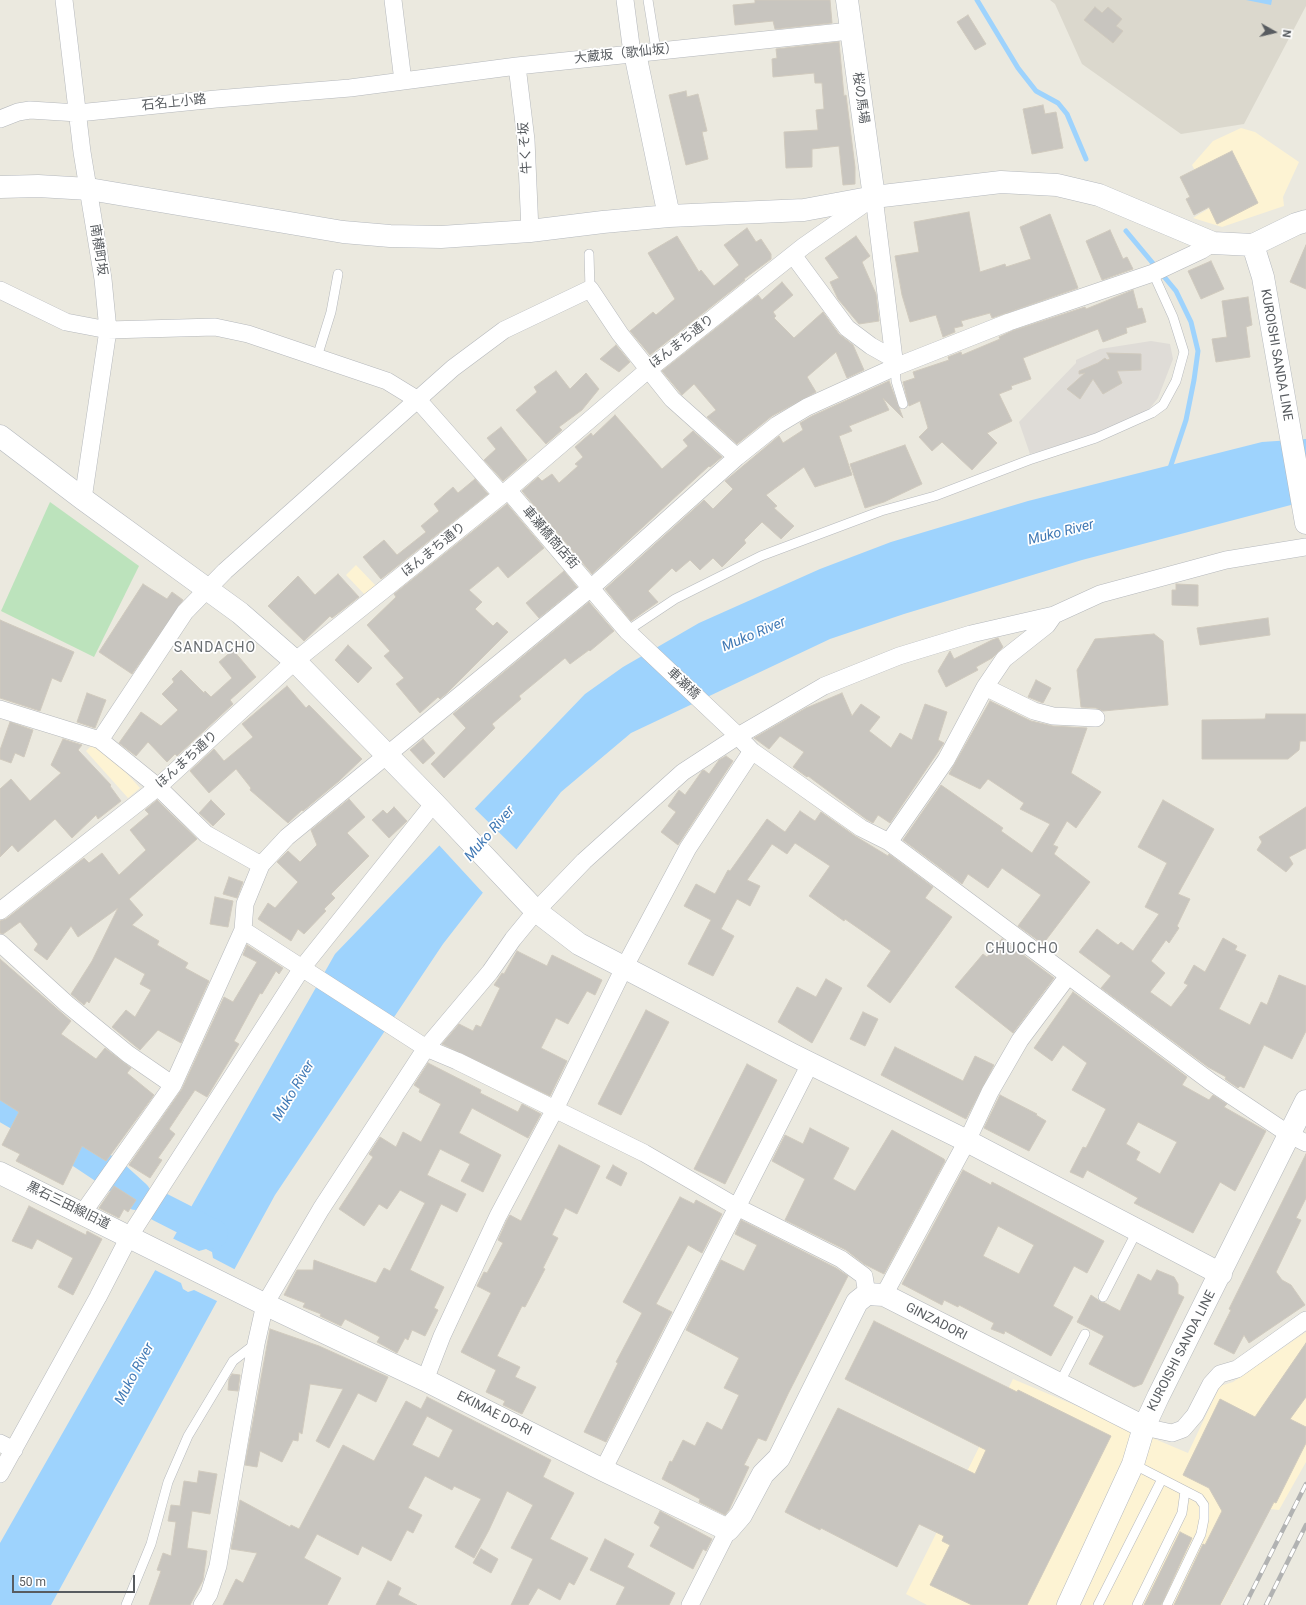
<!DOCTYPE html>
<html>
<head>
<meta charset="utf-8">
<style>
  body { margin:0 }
  #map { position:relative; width:1306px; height:1605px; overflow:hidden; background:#ebe9df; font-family:Roboto,sans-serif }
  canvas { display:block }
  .north { position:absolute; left:1254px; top:12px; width:40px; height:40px; -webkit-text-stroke:3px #fff; paint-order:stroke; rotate:98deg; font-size:11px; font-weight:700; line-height:16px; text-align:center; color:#585c60 }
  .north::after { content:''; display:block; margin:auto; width:14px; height:18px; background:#585c60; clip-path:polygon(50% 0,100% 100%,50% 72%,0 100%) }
  .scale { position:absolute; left:12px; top:1575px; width:123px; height:18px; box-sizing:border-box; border:2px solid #585c60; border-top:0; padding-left:5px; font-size:12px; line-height:14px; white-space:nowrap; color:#585c60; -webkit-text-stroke:3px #fff; paint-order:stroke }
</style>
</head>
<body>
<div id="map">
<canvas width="1306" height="1605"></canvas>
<div class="north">N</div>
<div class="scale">50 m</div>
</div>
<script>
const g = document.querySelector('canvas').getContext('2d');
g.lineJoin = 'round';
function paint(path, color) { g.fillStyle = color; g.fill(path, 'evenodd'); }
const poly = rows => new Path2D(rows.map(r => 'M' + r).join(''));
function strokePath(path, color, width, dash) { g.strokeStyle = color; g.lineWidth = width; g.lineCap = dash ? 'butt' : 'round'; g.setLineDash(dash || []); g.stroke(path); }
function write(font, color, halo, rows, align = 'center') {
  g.font = font + ' Roboto,"Noto Sans JP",sans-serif'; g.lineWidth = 3.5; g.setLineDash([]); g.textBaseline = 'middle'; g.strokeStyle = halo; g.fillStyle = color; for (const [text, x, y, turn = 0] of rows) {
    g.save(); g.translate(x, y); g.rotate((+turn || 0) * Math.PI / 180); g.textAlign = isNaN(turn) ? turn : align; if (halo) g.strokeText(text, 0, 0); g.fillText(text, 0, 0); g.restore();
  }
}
paint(poly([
  [1241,128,1255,132,1299,162,1283,197,1284,206,1222,227,1193,218,1213,206,1192,165,1213,141],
  [356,565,376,586,366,596,346,575],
  [94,743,121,767,140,788,128,798,86,751],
  [1306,1332,1306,1462,1279,1510,1270,1509,1221,1605,927,1605,906,1594,1013,1379,1188,1453,1220,1386,1233,1382]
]), '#fdf3d3');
paint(poly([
  [1151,341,1170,344,1173,359,1158,398,1150,408,1117,428,1030,454,1019,422,1076,363,1076,360,1100,349]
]), '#dfdcd7');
paint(poly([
  [1050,0,1306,0,1306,6,1244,124,1181,134,1082,64,1055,4]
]), '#dbd8cd');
paint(poly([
  [50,502,139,566,94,657,1,611]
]), '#bce3bc');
paint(poly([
  [1246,0,1272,0,1271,5],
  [1306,439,1306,501,1082,560,904,614,830,639,631,733,561,792,443,944,275,1195,51,1605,0,1605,0,1543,335,954,585,694,623,667,699,623,820,569,891,542,1028,501,1262,442]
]), '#9ed3fd');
paint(poly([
  [473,807,518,851,484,894,438,844],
  [172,1238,199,1251,206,1249,212,1252,213,1258,236,1270,219,1302,194,1290,188,1292,183,1289,181,1283,153,1269]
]), '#ebe9df');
strokePath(poly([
  [977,0,1018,68,1036,91,1058,103,1067,114,1086,159],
  [1126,231,1176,291,1191,322,1198,351,1194,380,1186,420,1169,471]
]), '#9ed3fd', 5);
strokePath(poly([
  [0,1105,64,1142,115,1176,136,1195],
  [158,1206,213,1234]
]), '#9ed3fd', 30);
const building = poly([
  [755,0,830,0,832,23,775,29,773,21,735,25,733,5,755,3,755,0],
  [1095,7,1102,13,1108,7,1122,19,1116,26,1123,31,1113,43,1084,20,1095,7],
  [968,15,986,44,975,50,957,22,968,15],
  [839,42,844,96,846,95,855,167,855,184,843,185,839,146,812,149,812,167,786,168,784,132,818,130,816,110,824,109,822,83,815,83,814,73,773,77,772,59,777,58,776,49,839,42],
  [686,91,687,97,698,94,707,131,702,132,708,159,686,165,669,95,686,91],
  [1043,105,1045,114,1056,112,1063,148,1032,154,1023,109,1043,105],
  [1232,151,1258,203,1217,224,1209,207,1194,215,1186,199,1190,197,1180,177,1232,151],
  [969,212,980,272,1005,264,1006,267,1031,259,1020,227,1050,214,1078,288,992,318,990,313,961,321,963,326,954,328,955,332,943,337,936,315,910,322,902,295,895,256,919,252,914,222,969,212],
  [747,228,756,242,761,239,771,254,771,259,744,279,745,280,650,355,630,331,653,312,656,315,675,299,648,253,677,236,699,272,701,270,714,286,739,265,724,245,747,228],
  [1110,230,1123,259,1127,257,1133,269,1102,280,1086,241,1110,230],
  [856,236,870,256,862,262,876,294,879,321,859,324,838,299,830,282,839,278,825,258,856,236],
  [1306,245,1306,289,1290,282,1306,245],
  [1211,261,1224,289,1201,299,1188,271,1211,261],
  [782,282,793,295,773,312,776,316,774,318,794,338,823,312,839,334,853,345,864,370,847,378,836,352,807,377,816,392,772,416,737,444,707,417,716,410,694,384,682,395,662,371,758,295,762,300,782,282],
  [1133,290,1138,309,1142,308,1146,322,1126,328,1127,333,1103,342,1098,329,1023,358,1031,379,1011,386,1012,389,999,394,1012,421,987,433,997,443,972,470,942,442,932,451,919,437,928,428,920,401,909,406,903,382,915,378,913,372,949,360,948,357,961,352,962,355,1000,339,999,337,1012,331,1085,307,1086,309,1133,290],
  [1248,297,1252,325,1246,327,1250,357,1216,362,1212,339,1227,337,1222,301,1248,297],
  [616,345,630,362,619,372,600,359,616,345],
  [1107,353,1141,354,1141,370,1117,371,1122,383,1103,394,1093,379,1080,399,1067,389,1085,373,1079,374,1079,371,1098,363,1105,358,1107,360,1110,359,1107,353],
  [556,371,570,389,586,373,599,389,582,410,559,427,562,430,546,444,516,410,537,392,534,387,556,371],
  [889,381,903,418,883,398,889,410,849,426,852,431,839,436,852,475,815,487,804,467,766,495,777,506,774,508,794,526,781,539,762,522,744,540,746,543,722,567,713,558,700,570,690,560,676,572,672,568,648,591,658,602,631,621,605,589,704,500,713,509,733,489,725,481,779,436,783,443,803,430,800,423,812,416,889,381],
  [615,415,662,469,688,446,683,440,693,431,722,457,710,467,709,466,592,574,522,491,538,477,542,481,552,474,559,483,578,466,575,464,583,457,575,447,591,433,593,436,615,415],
  [501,427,527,460,503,481,484,460,496,449,487,438,501,427],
  [905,445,922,484,884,502,865,508,850,464,905,445],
  [475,479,488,494,381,579,363,557,384,540,397,555,426,532,421,526,439,511,434,504,453,487,458,493,475,479],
  [507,504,544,548,508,578,498,566,469,590,482,602,475,609,493,626,497,622,508,632,447,693,440,699,438,697,420,713,396,684,404,678,384,656,390,651,367,625,396,597,394,594,507,504],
  [564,571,577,587,539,618,526,603,564,571],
  [338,574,359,597,332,618,330,616,304,641,268,606,298,576,315,595,338,574],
  [143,584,167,599,172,592,183,600,132,674,99,652,143,584],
  [1176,584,1198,585,1198,606,1172,605,1172,590,1176,590,1176,584],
  [589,602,614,631,590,651,589,650,570,664,565,658,519,696,521,699,492,724,495,728,444,778,431,764,466,728,453,714,589,602],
  [1268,618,1270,635,1200,645,1197,628,1268,618],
  [0,620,74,652,61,682,52,678,40,711,0,698,0,620],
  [1154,634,1163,641,1168,705,1103,711,1096,708,1081,707,1077,670,1095,639,1154,634],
  [998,638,1003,647,992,658,976,667,978,670,946,687,938,671,950,651,954,659,992,640,998,638],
  [348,645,372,668,358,683,335,660,348,645],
  [233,650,256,677,230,700,233,704,177,756,175,754,167,762,148,742,136,756,119,743,141,712,161,726,178,710,162,694,174,682,172,679,181,670,204,693,205,691,211,697,232,678,219,662,233,650],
  [1036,680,1051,688,1043,703,1028,697,1036,680],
  [287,686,306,708,309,705,362,759,339,781,303,811,302,810,288,823,250,790,251,788,236,769,209,793,190,771,214,749,224,761,253,737,242,724,287,686],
  [87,693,106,700,95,728,77,722,87,693],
  [842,693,852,716,861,704,880,717,869,731,891,748,900,733,912,740,925,704,947,712,938,740,944,743,890,823,878,815,873,823,866,819,808,776,807,777,793,767,804,752,780,736,769,749,754,738,806,708,842,693],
  [990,701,1031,721,1053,726,1087,728,1071,773,1101,792,1076,828,1067,821,1053,845,1058,847,1054,854,1090,882,1043,944,1018,926,1041,895,1002,868,988,888,968,874,962,884,903,840,941,785,1003,828,1001,831,1032,853,1050,824,1020,809,1024,803,988,779,980,789,949,774,990,701],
  [1266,714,1306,714,1306,741,1300,741,1299,750,1288,759,1202,759,1202,720,1265,719,1266,714],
  [10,722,33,730,24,757,15,753,11,763,0,759,0,750,10,722],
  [63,739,82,745,78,750,111,785,110,786,121,801,98,819,96,815,72,838,55,819,18,852,12,845,0,857,0,789,11,779,30,801,61,773,51,765,63,739],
  [423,739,435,753,423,764,410,750,423,739],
  [726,756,733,761,678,845,661,832,676,812,668,806,679,790,685,795,702,771,704,770,709,774,719,760,726,756],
  [349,799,365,817,347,833,369,856,331,894,335,898,324,909,326,911,304,934,298,929,291,941,258,919,268,903,275,908,298,882,277,862,288,851,300,862,317,845,311,830,349,799],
  [157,800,197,839,129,899,143,915,132,925,159,941,157,945,188,963,185,968,209,981,181,1043,158,1030,140,1050,112,1027,126,1010,135,1017,151,990,140,984,145,974,115,957,89,1003,87,1001,84,1005,71,994,92,961,118,908,78,937,71,926,47,960,34,950,38,944,20,922,3,934,0,933,0,921,6,919,84,858,89,863,102,853,119,875,146,850,130,830,149,814,145,810,157,800],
  [211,800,225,814,213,826,199,813,211,800],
  [1163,800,1214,829,1178,894,1190,899,1177,926,1179,928,1169,943,1166,940,1151,961,1165,973,1150,992,1171,1007,1188,985,1184,983,1194,965,1205,972,1223,938,1237,946,1235,950,1246,955,1219,1009,1250,1025,1261,1002,1267,1005,1279,975,1306,986,1306,1031,1292,1059,1264,1045,1244,1088,1240,1086,1238,1088,1225,1079,1226,1077,1208,1067,1101,988,1111,976,1079,952,1097,929,1118,945,1121,942,1133,951,1159,914,1145,907,1167,863,1138,847,1163,800],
  [394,807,407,821,389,838,372,820,383,810,387,814,394,807],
  [1306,807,1306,848,1289,857,1293,864,1286,872,1257,850,1262,842,1259,837,1306,807],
  [800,811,815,821,821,812,855,836,888,856,889,854,933,887,925,898,952,917,890,1003,867,986,891,951,845,919,844,921,809,896,830,866,795,843,787,854,772,844,747,880,760,886,750,906,737,899,721,929,734,936,713,976,688,964,711,920,684,906,696,884,715,894,728,870,730,871,767,819,785,832,800,811],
  [229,877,243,882,237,898,223,894,229,877],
  [215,897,233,901,228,927,210,924,215,897],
  [1002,939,1054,978,1013,1033,955,987,983,954,987,957,1002,939],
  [247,945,283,968,279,974,276,971,262,994,260,993,234,1041,239,1044,207,1097,195,1090,169,1129,175,1134,158,1158,162,1160,150,1178,129,1165,182,1089,224,997,233,1002,257,962,243,955,247,945],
  [517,951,547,966,552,955,602,980,595,995,587,991,568,1024,556,1018,541,1048,567,1061,550,1096,442,1044,459,1024,473,1031,476,1025,481,1027,500,988,494,985,502,973,504,974,517,951],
  [0,959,71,1021,61,1034,96,1059,105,1048,131,1068,127,1073,154,1095,106,1161,82,1146,63,1185,16,1161,20,1154,2,1145,19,1112,0,1100,0,959],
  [826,979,842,988,812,1043,778,1022,797,987,816,997,826,979],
  [1073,992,1187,1077,1182,1085,1209,1100,1213,1095,1227,1104,1224,1107,1266,1131,1235,1191,1220,1182,1193,1233,1134,1203,1138,1198,1087,1170,1083,1178,1070,1172,1083,1147,1086,1148,1106,1109,1072,1090,1087,1063,1063,1045,1052,1061,1034,1048,1073,992],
  [1138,1122,1177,1142,1160,1174,1136,1160,1140,1152,1126,1144,1138,1122],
  [646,1010,669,1022,621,1115,598,1104,646,1010],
  [863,1012,878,1019,865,1046,850,1039,863,1012],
  [895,1047,963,1081,975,1056,994,1065,966,1119,881,1075,895,1047],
  [428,1063,481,1090,480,1093,518,1112,522,1104,541,1114,528,1138,472,1108,459,1133,501,1155,483,1192,461,1181,470,1164,440,1149,427,1175,466,1194,457,1212,441,1204,410,1270,444,1287,434,1308,438,1310,425,1336,412,1330,408,1340,405,1338,397,1353,377,1342,380,1337,345,1319,341,1326,320,1316,321,1314,303,1307,305,1303,284,1295,297,1270,313,1270,314,1260,376,1283,384,1268,390,1271,425,1203,400,1190,387,1209,379,1204,364,1226,339,1209,373,1157,369,1154,380,1137,396,1147,403,1132,421,1142,441,1104,419,1092,420,1089,414,1085,428,1063],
  [747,1064,777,1080,725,1184,694,1169,747,1064],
  [1000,1095,1037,1114,1036,1115,1046,1121,1029,1151,984,1128,1000,1095],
  [810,1128,849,1148,833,1179,855,1191,892,1130,944,1159,945,1161,884,1274,864,1264,846,1250,785,1220,805,1179,772,1161,785,1135,803,1144,810,1128],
  [559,1145,600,1166,577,1214,565,1208,552,1235,558,1238,543,1268,545,1269,525,1307,522,1306,497,1356,520,1367,515,1377,536,1387,522,1414,503,1405,505,1401,486,1392,496,1370,461,1352,491,1293,477,1286,484,1272,487,1273,503,1243,498,1240,507,1220,510,1215,521,1221,559,1145],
  [1306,1154,1306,1198,1296,1218,1301,1220,1276,1272,1282,1280,1291,1285,1305,1305,1249,1343,1244,1335,1234,1354,1214,1344,1231,1310,1229,1309,1306,1154],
  [613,1165,627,1173,621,1186,606,1178,613,1165],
  [963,1170,991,1185,992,1182,1104,1241,1087,1273,1074,1266,1053,1306,1073,1317,1051,1356,1005,1331,1004,1334,991,1329,994,1323,959,1305,958,1307,944,1300,942,1305,902,1284,963,1170],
  [998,1226,1034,1245,1019,1274,983,1256,998,1226],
  [114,1186,136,1200,128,1212,124,1209,119,1218,99,1208,114,1186],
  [680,1197,694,1204,696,1200,722,1214,702,1253,688,1245,656,1304,672,1312,606,1442,584,1432,618,1363,616,1362,642,1313,623,1302,680,1197],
  [29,1206,86,1235,87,1231,102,1239,73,1295,58,1287,73,1258,37,1239,32,1249,12,1241,29,1206],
  [741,1220,836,1268,848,1276,788,1394,766,1441,758,1438,744,1465,749,1467,729,1510,725,1515,699,1502,700,1499,662,1479,670,1461,672,1462,683,1440,695,1446,707,1422,722,1430,739,1395,724,1388,739,1358,686,1330,721,1260,744,1271,757,1245,735,1234,741,1220],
  [1157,1270,1174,1277,1178,1284,1178,1294,1184,1297,1142,1384,1134,1387,1089,1364,1104,1336,1077,1322,1091,1295,1101,1302,1105,1303,1120,1311,1138,1274,1151,1281,1157,1270],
  [874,1321,1017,1392,1018,1390,1111,1436,1027,1605,972,1605,930,1585,950,1545,942,1541,944,1536,919,1524,897,1567,821,1528,820,1530,785,1512,838,1408,975,1474,986,1450,845,1379,874,1321],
  [270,1329,319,1346,388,1377,376,1402,358,1393,329,1448,316,1441,343,1389,310,1384,302,1434,299,1432,298,1441,293,1440,282,1462,260,1451,257,1467,245,1465,270,1329],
  [1306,1343,1306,1397,1290,1419,1306,1427,1306,1443,1276,1503,1274,1502,1220,1605,1174,1605,1203,1544,1205,1545,1222,1511,1209,1488,1183,1475,1220,1399,1255,1417,1306,1343],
  [232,1374,240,1375,238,1391,228,1390,229,1379,232,1374],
  [427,1397,551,1460,543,1477,574,1493,550,1539,588,1558,574,1585,569,1582,560,1600,538,1588,528,1605,511,1605,533,1559,511,1548,533,1505,507,1491,489,1530,474,1558,455,1547,481,1499,454,1486,452,1490,425,1476,408,1508,422,1515,413,1533,407,1530,391,1561,362,1546,358,1555,317,1534,304,1558,341,1578,327,1605,223,1605,236,1579,243,1583,257,1553,231,1549,240,1500,290,1527,291,1525,299,1529,343,1445,374,1461,406,1401,421,1409,427,1397],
  [427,1416,453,1430,439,1458,412,1445,427,1416],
  [199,1471,217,1474,210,1514,192,1511,187,1548,207,1551,203,1580,190,1605,149,1605,161,1571,157,1570,163,1553,171,1556,176,1522,168,1521,171,1505,180,1506,184,1481,197,1483,199,1471],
  [660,1511,712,1539,706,1551,703,1549,693,1569,650,1546,660,1527,654,1523,660,1511],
  [1180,1532,1192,1538,1161,1605,1144,1605,1180,1532],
  [605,1539,634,1554,627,1567,675,1593,669,1605,616,1605,625,1587,590,1570,605,1539],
  [481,1549,498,1559,491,1573,473,1563,481,1549],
  [388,1581,401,1588,398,1595,417,1605,376,1605,388,1581]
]);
paint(building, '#c8c5bf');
strokePath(building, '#d0cabe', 1);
const lane = poly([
  [648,0,656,50],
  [589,254,590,289],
  [317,357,331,312,338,274],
  [895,367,896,381,903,404],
  [627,631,675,599,761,556,881,511,935,496,1029,460,1096,438,1152,413,1163,405,1176,381,1184,352,1173,317,1153,273],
  [1103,1297,1137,1231],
  [1059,1384,1085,1334],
  [1133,1464,1199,1498,1204,1505,1204,1519,1201,1534,1167,1605],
  [126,1605,151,1544,168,1482,188,1436,233,1361,255,1344],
  [1098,1605,1162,1479],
  [1137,1605,1182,1513,1185,1491]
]);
const street = poly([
  [64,0,82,152,103,279,108,330,83,499],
  [393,0,403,81],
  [625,0,632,53],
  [517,66,526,140,530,231],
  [0,119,18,112,30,110,78,113,216,99,350,88,517,66,850,31],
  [793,255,847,328,871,346,894,359],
  [0,290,66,322,108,330,215,327,248,334,387,381,418,400,502,495],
  [508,490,627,631,734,732,752,751,861,828,889,842,1211,1082,1290,1135,1306,1143],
  [985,687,1034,711,1053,716,1096,718],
  [0,709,100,740,158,787,206,834,261,865],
  [100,740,185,612,225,571,453,368,504,330,590,289,620,334,672,399,737,457],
  [889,842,946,760,985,687,1004,659,1047,625,1054,615],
  [0,911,158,787,295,661,502,495,649,369,804,246,874,197,895,367],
  [243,930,426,1048,457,1061,644,1153,737,1207,841,1259,864,1276,867,1294],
  [0,943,67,1004,128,1054,173,1085],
  [82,1214,173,1085,243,930,245,904,261,865,287,837,592,587,737,457,777,425,807,407,895,367,1009,322,1153,273,1202,250,1213,243],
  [884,1295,967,1141,990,1092,1020,1040,1068,976],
  [425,1380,442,1336,498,1216,555,1109,624,968,688,848,752,751],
  [1144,1427,1172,1433,1183,1429,1195,1415,1211,1384,1220,1374,1237,1369,1306,1320],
  [0,1443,14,1450],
  [603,1470,810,1064],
  [0,1474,98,1297,129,1237,302,968,434,803],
  [202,1605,209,1594,218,1566,256,1344,265,1304,321,1209,426,1048,490,972,513,939,536,911,584,861,683,772,738,736,824,686,899,656,971,634,1054,615,1100,594,1226,560,1306,547],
  [690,1605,728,1530]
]);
const secondary = poly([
  [847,0,874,197],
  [637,63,669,216],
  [0,187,38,186,89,189,343,232,390,236,441,237,530,231,603,222,669,216,804,210,874,197,1001,182,1057,185,1099,195,1213,243,1253,245,1296,224,1306,221],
  [1253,245,1263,277,1306,523],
  [0,436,83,499,240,613,295,661,434,803,536,911,579,944,793,1055,967,1141,1221,1274],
  [0,1173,258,1301,425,1380,603,1470,728,1530,741,1515,763,1474,779,1458,857,1302,867,1294,884,1295,1144,1427],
  [1068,1605,1133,1464,1144,1427,1158,1397,1306,1101]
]);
strokePath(lane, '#b5b8bc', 10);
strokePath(street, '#b5b8bc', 18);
strokePath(secondary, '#b5b9be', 23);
strokePath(lane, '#fff', 9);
strokePath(street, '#fff', 17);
strokePath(secondary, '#fff', 22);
const rail = poly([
  [1245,1605,1306,1484],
  [1266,1605,1306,1525]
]);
strokePath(rail, '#b1b2b2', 4.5);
strokePath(rail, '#fff', 3, [9]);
write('13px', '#585c60', '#fff', [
  ["大蔵坂（歌仙坂）",626,54,-6],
  ["桜の馬場",860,98,82],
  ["石名上小路",174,103,-6],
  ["牛くそ坂",526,148,-94],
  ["南横町坂",98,250,81],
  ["ほんまち通り",682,342,-38],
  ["KUROISHI SANDA LINE",1276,355,80],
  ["車瀬橋商店街",550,538,49],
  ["ほんまち通り",434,550,-39],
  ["車瀬橋",683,684,43],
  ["ほんまち通り",187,760,-42],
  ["黒石三田線旧道",68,1206,26],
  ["GINZADORI",936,1322,27],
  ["KUROISHI SANDA LINE",1182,1351,-63],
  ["EKIMAE DO-RI",494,1414,27]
]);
write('italic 14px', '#4079b5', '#fff', [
  ["Muko River",1061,533,-14],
  ["Muko River",754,635,-23],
  ["Muko River",490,834,-49],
  ["Muko River",294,1091,-59],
  ["Muko River",135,1374,-62]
]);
g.letterSpacing = '1px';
write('14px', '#696e72', '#fff', [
  ["SANDACHO",215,648],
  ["CHUOCHO",1022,949]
]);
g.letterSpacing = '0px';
</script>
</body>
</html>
